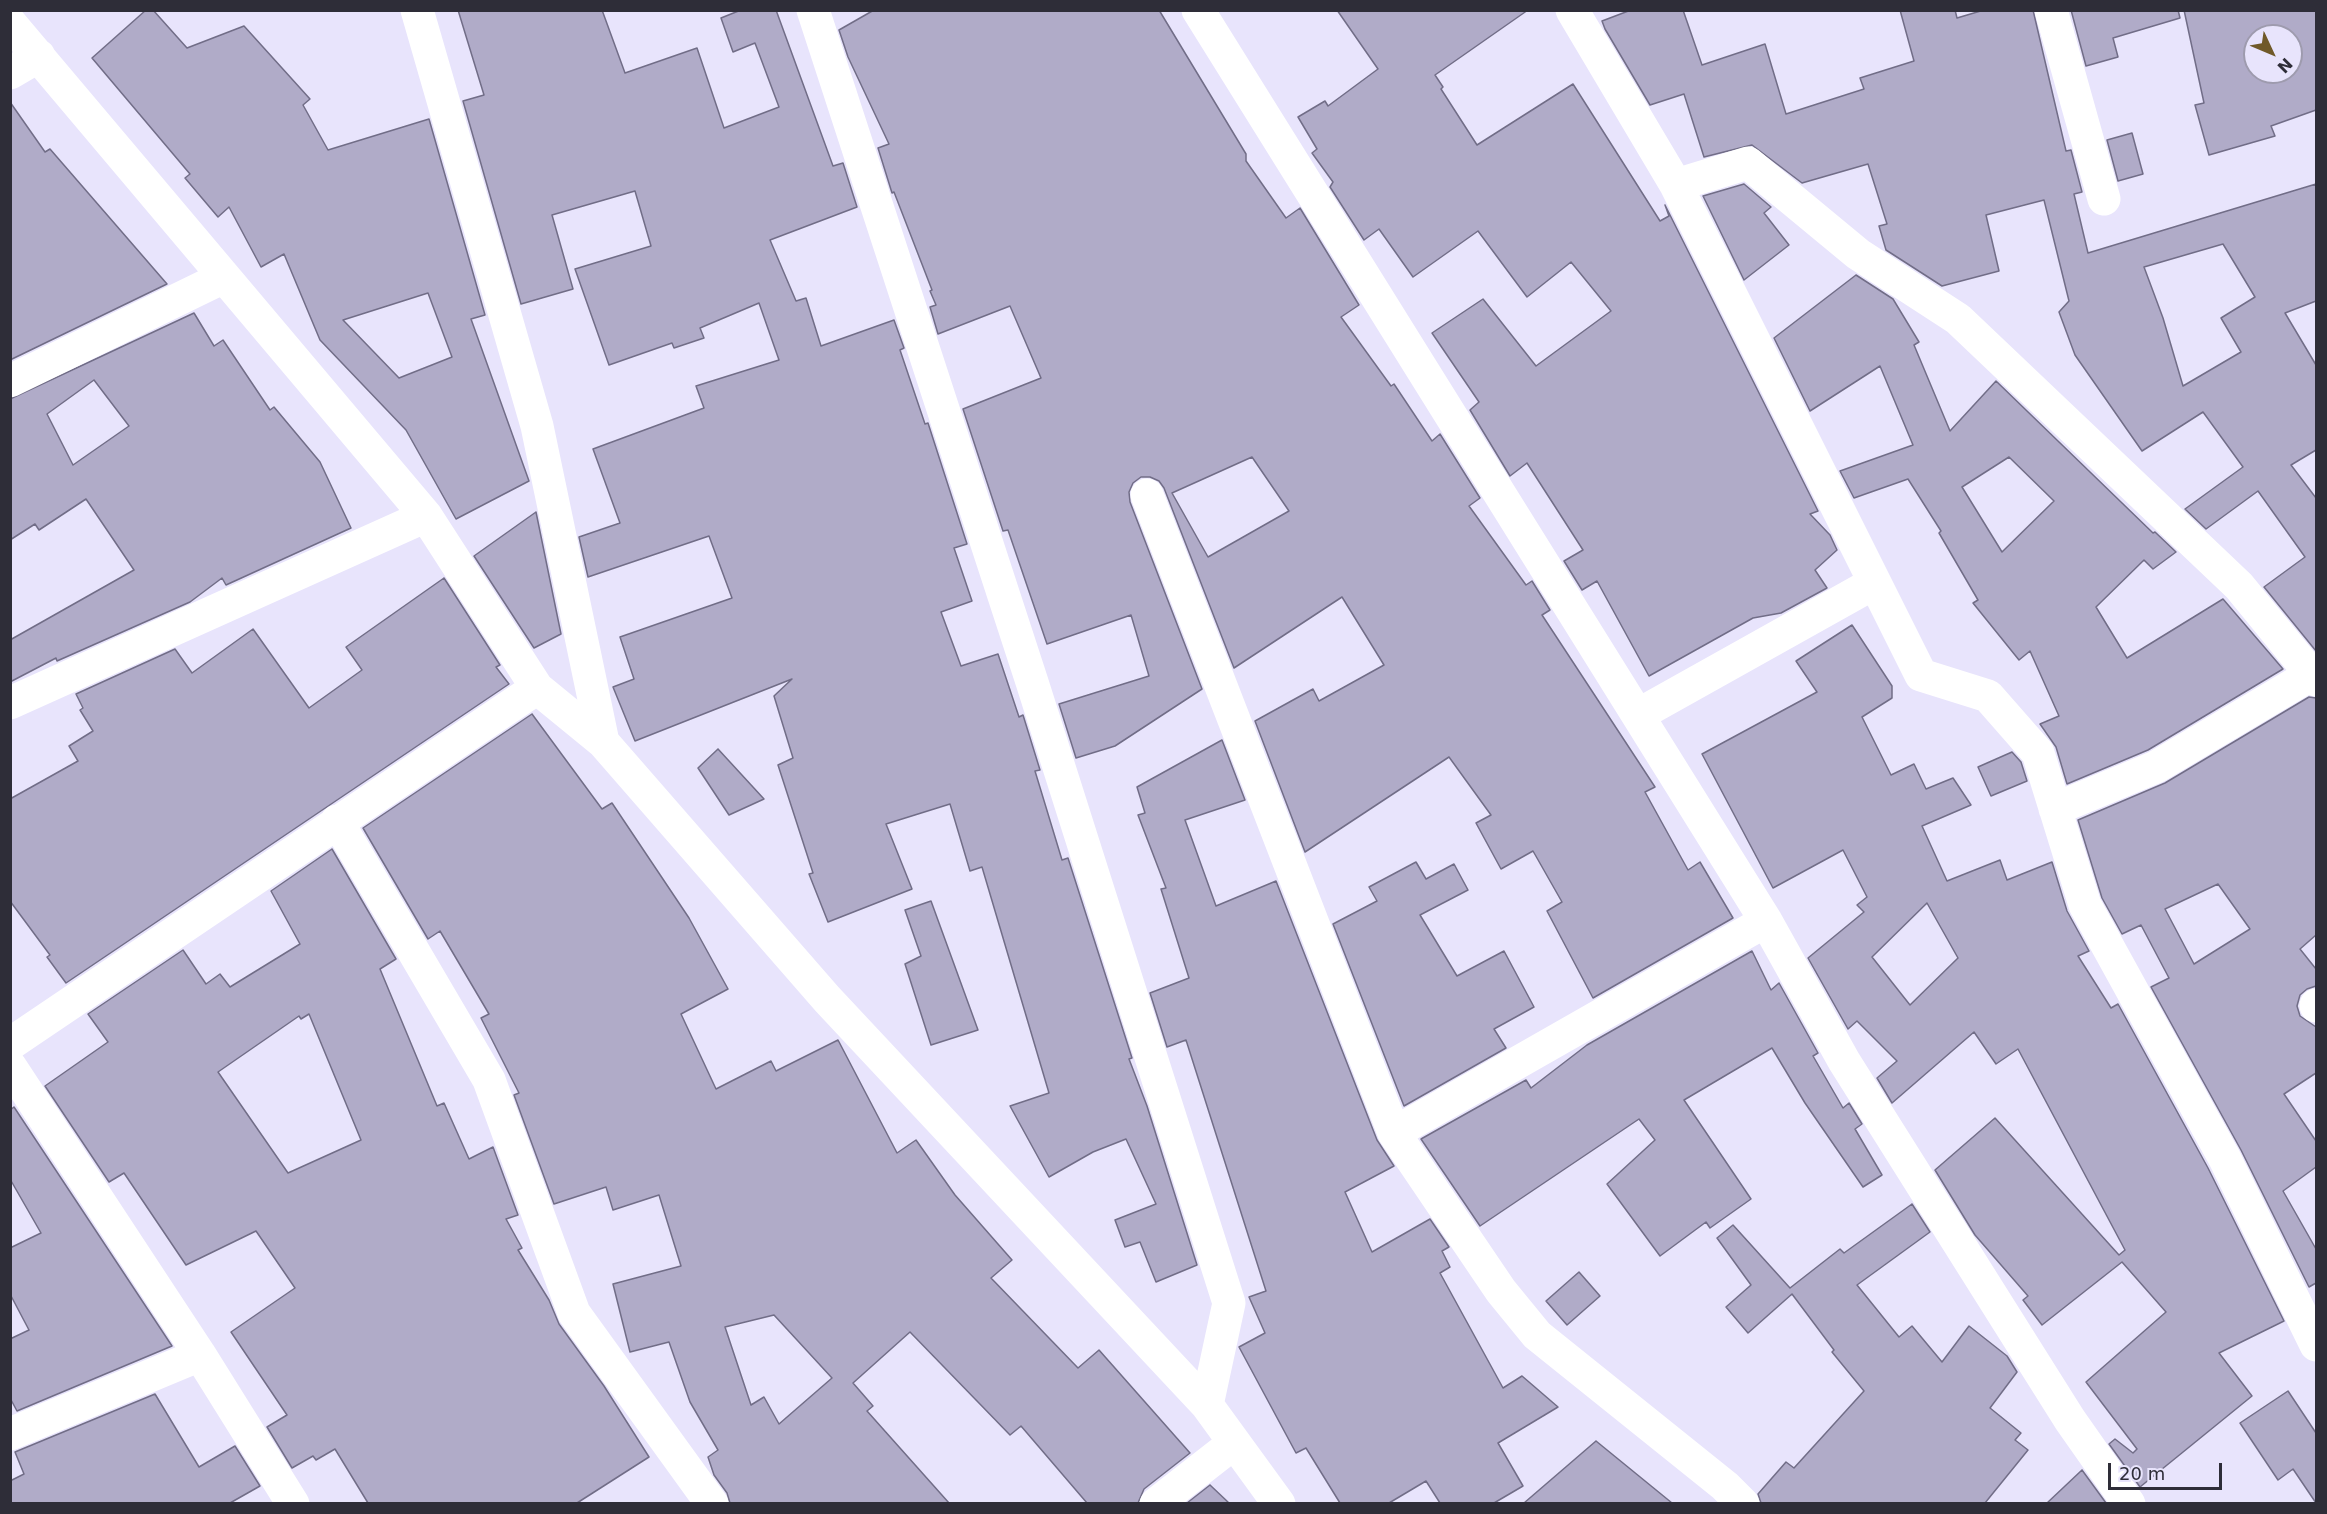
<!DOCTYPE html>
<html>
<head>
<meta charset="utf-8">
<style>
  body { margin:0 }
  #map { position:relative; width:2327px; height:1514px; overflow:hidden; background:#e8e4fc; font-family:"DejaVu Sans",sans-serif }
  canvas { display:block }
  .frame { position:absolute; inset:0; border:12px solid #2e2d38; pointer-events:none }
  .north { position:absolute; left:2243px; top:24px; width:60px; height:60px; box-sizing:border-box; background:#e8e4fc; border:2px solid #9e9bae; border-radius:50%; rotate:134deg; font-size:16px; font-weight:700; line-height:24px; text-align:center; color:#2e2d38 }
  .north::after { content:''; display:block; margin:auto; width:21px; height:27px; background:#705929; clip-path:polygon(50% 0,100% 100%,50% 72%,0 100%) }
  .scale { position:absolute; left:2108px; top:1463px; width:114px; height:27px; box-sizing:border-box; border:3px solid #2e2d38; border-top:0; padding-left:8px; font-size:18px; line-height:21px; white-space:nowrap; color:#2e2d38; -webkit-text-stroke:4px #e8e4fc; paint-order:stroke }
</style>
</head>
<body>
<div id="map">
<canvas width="2327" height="1514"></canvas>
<div class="frame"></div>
<div class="north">N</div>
<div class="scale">20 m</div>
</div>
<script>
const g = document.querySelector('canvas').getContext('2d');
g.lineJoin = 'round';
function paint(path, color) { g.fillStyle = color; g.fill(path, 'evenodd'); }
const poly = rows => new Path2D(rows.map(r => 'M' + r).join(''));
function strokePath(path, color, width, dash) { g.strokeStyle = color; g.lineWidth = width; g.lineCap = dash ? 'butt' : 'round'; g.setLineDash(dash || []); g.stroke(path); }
const building = poly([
  [146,10,153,10,187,48,244,26,310,99,303,105,328,150,429,119,485,315,471,319,529,481,456,519,406,430,320,340,284,254,261,267,229,207,218,217,185,178,190,174,92,58,146,10],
  [428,293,452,357,399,378,343,320,428,293],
  [458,10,602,10,625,73,697,48,724,128,779,107,755,43,733,52,721,18,741,10,776,10,833,166,843,163,857,207,770,240,796,301,806,298,821,346,894,320,904,348,900,350,925,424,928,423,967,544,954,548,972,601,941,612,961,666,998,654,1019,717,1023,715,1040,770,1035,771,1062,860,1068,858,1132,1058,1129,1059,1147,1106,1197,1265,1156,1282,1140,1242,1125,1247,1115,1220,1156,1204,1126,1139,1093,1152,1049,1177,1010,1106,1049,1093,982,867,970,871,950,804,886,824,912,889,828,922,809,874,813,873,778,765,793,758,774,696,792,679,635,741,613,687,634,679,620,637,732,598,709,536,588,577,579,537,620,523,593,449,704,408,696,386,779,360,759,303,700,328,704,338,674,348,672,343,609,365,575,269,651,246,635,191,552,215,573,289,521,304,463,101,484,95,458,10],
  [874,10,1159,10,1246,154,1246,161,1286,218,1300,208,1359,305,1341,317,1391,386,1394,384,1432,441,1440,434,1480,498,1469,506,1526,585,1532,581,1550,610,1542,615,1655,787,1645,792,1688,870,1700,862,1733,918,1593,998,1547,911,1562,902,1533,851,1501,869,1476,823,1491,815,1449,757,1305,852,1255,721,1313,689,1319,701,1384,665,1342,597,1234,668,1164,488,1159,481,1150,477,1141,477,1133,483,1129,492,1130,502,1202,689,1115,746,1076,758,1059,704,1149,676,1131,615,1047,644,1008,530,1003,531,963,409,1041,378,1010,306,938,334,930,307,936,305,930,291,932,290,894,192,892,193,878,148,889,144,848,57,839,30,874,10],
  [1252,457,1289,511,1208,557,1172,493,1252,457],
  [1337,10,1528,10,1435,75,1443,87,1441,89,1477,145,1573,84,1660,221,1669,216,1665,205,1818,511,1810,514,1830,535,1837,550,1815,570,1827,588,1781,613,1753,618,1649,676,1597,581,1582,590,1564,561,1583,550,1527,463,1510,476,1470,410,1479,402,1432,333,1483,299,1536,366,1611,311,1571,262,1527,297,1478,231,1413,277,1379,229,1364,240,1330,187,1333,182,1312,153,1317,149,1298,117,1325,101,1328,106,1378,69,1337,10],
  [1631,10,1683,10,1702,65,1765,44,1786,114,1864,89,1860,78,1914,61,1900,10,1955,10,1957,18,1984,10,2033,10,2066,151,2071,150,2082,192,2074,194,2088,253,2316,184,2316,301,2285,313,2316,365,2316,450,2291,465,2316,498,2316,651,2264,587,2305,557,2258,491,2206,529,2185,509,2243,467,2203,412,2142,451,2075,355,2059,312,2069,301,2044,200,1986,215,1999,271,1942,286,1886,250,1879,226,1887,224,1868,164,1802,183,1752,145,1704,157,1684,94,1650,105,1605,29,1602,21,1631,10],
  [2223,244,2255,297,2221,318,2241,352,2183,386,2163,318,2144,267,2223,244],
  [2071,10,2178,10,2180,18,2113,38,2118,57,2086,66,2071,10],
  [2184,10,2316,10,2316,110,2271,126,2275,136,2209,155,2195,105,2204,103,2184,10],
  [2255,36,2291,36,2291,72,2255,72,2255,36],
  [10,102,45,152,50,149,167,284,10,360,10,102],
  [2132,133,2143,174,2118,181,2107,140,2132,133],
  [1744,184,1771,207,1764,213,1789,245,1744,280,1703,196,1744,184],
  [1856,275,1893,299,1919,342,1914,345,1950,431,1996,381,2153,533,2155,532,2176,552,2153,569,2144,560,2096,607,2127,658,2223,599,2283,669,2148,750,2067,784,2056,747,2040,724,2059,716,2030,651,2019,660,1973,603,1978,600,1939,533,1941,531,1908,479,1854,498,1840,471,1913,445,1880,366,1810,411,1774,338,1856,275],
  [2009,457,2054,501,2002,552,1962,487,2009,457],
  [194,313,214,346,223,340,270,410,274,407,320,462,351,528,226,585,222,578,190,602,57,661,56,658,10,682,10,640,134,570,86,499,39,530,35,524,10,540,10,399,194,313],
  [94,380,129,426,73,465,47,414,94,380],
  [536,512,561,634,534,648,474,556,536,512],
  [444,578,500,665,496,667,509,684,66,983,47,957,50,955,10,901,10,799,78,761,69,746,93,731,80,710,83,708,76,694,175,649,192,673,253,629,309,708,362,670,346,647,444,578],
  [1852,625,1892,686,1892,698,1862,717,1891,775,1914,764,1926,789,1953,778,1971,805,1922,826,1947,881,2000,860,2007,880,2052,862,2067,911,2089,951,2078,956,2111,1008,2118,1004,2208,1168,2284,1321,2219,1353,2252,1396,2140,1487,2109,1444,2115,1439,2133,1453,2137,1449,2086,1382,2166,1312,2122,1262,2042,1325,2023,1300,2028,1296,1975,1235,1935,1170,1995,1118,2119,1255,2125,1250,2018,1049,1996,1064,1974,1032,1892,1103,1877,1078,1897,1061,1857,1021,1848,1029,1808,958,1864,912,1857,905,1867,897,1843,850,1773,888,1702,754,1817,692,1796,661,1852,625],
  [1927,903,1958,958,1910,1005,1872,957,1927,903],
  [2309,697,2316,698,2316,935,2300,949,2316,969,2316,986,2307,989,2300,995,2297,1006,2300,1016,2316,1027,2316,1073,2284,1094,2316,1141,2316,1167,2283,1191,2316,1249,2316,1283,2309,1287,2241,1150,2151,987,2169,978,2141,925,2122,934,2102,898,2078,820,2165,783,2309,697],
  [2218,884,2250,929,2194,964,2165,909,2218,884],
  [532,714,602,809,612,803,689,918,728,989,681,1014,716,1089,771,1061,776,1071,838,1040,897,1153,916,1140,955,1195,1012,1260,991,1278,1078,1368,1099,1350,1190,1453,1144,1489,1138,1503,1087,1503,1021,1426,1010,1435,910,1332,853,1383,873,1406,867,1411,949,1503,730,1503,727,1493,714,1475,708,1457,718,1450,690,1402,669,1342,630,1352,613,1284,681,1266,659,1195,613,1210,606,1187,554,1204,514,1095,519,1093,481,1018,489,1014,440,931,428,939,363,828,532,714],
  [774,1315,832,1378,779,1424,764,1397,751,1405,725,1327,774,1315],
  [1222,740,1245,800,1185,820,1216,906,1276,881,1377,1140,1394,1166,1345,1192,1372,1252,1430,1219,1449,1247,1442,1251,1450,1267,1440,1273,1503,1388,1522,1376,1558,1407,1498,1443,1523,1486,1494,1503,1440,1503,1426,1481,1389,1503,1340,1503,1306,1448,1296,1453,1239,1347,1265,1333,1249,1297,1266,1291,1186,1040,1167,1047,1150,993,1189,978,1161,889,1166,888,1138,815,1145,813,1137,787,1222,740],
  [718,749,764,799,729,815,698,768,718,749],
  [2012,752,2021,762,2027,781,1991,796,1978,767,2012,752],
  [332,849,396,959,380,969,437,1106,444,1103,469,1159,493,1147,518,1215,506,1219,522,1248,518,1250,549,1300,559,1324,604,1386,649,1457,577,1503,368,1503,335,1449,316,1460,313,1456,292,1468,267,1427,287,1415,231,1332,295,1288,256,1231,186,1265,124,1173,109,1182,45,1086,108,1042,88,1014,183,950,206,984,220,974,230,987,300,944,271,891,332,849],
  [309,1014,361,1140,288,1173,218,1072,299,1016,301,1019,309,1014],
  [1416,862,1426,879,1454,864,1468,890,1420,915,1457,976,1504,951,1534,1007,1494,1029,1506,1048,1404,1106,1333,924,1377,901,1369,887,1416,862],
  [931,901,978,1030,931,1045,905,964,921,956,905,910,931,901],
  [1752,951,1771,990,1779,983,1818,1053,1813,1056,1843,1108,1849,1103,1862,1124,1855,1129,1882,1175,1863,1187,1805,1103,1772,1048,1684,1100,1751,1199,1710,1228,1706,1222,1660,1256,1607,1184,1655,1140,1639,1119,1480,1226,1421,1139,1526,1080,1531,1088,1587,1045,1752,951],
  [14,1107,172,1346,17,1411,10,1398,10,1339,29,1330,10,1294,10,1248,41,1233,10,1179,10,1110,14,1107],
  [1912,1204,1930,1232,1857,1285,1899,1337,1912,1326,1942,1362,1969,1326,2007,1356,2017,1372,1990,1408,2021,1433,2015,1440,2028,1450,1985,1503,1761,1503,1758,1494,1786,1462,1794,1468,1864,1391,1832,1352,1834,1350,1792,1294,1748,1333,1726,1307,1751,1285,1717,1238,1733,1225,1790,1288,1840,1249,1844,1253,1912,1204],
  [1579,1272,1600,1296,1567,1325,1546,1301,1579,1272],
  [2288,1391,2316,1433,2316,1503,2293,1469,2278,1480,2240,1423,2288,1391],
  [155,1394,199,1467,235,1446,260,1486,230,1503,10,1503,10,1481,24,1474,15,1452,155,1394],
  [1596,1441,1672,1503,1524,1503,1596,1441],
  [2082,1470,2106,1503,2047,1503,2082,1470],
  [1210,1485,1229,1503,1187,1503,1210,1485]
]);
paint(building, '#b0abc8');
strokePath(building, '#716d87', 1.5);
strokePath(poly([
  [417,10,537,426,603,742],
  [813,10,1032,682,1229,1303,1207,1405],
  [1198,10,1766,921,1844,1061,2070,1420,2129,1504],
  [1572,10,1676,185,1748,163,1858,254,1958,319,2239,586,2316,680],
  [2051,10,2104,199],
  [10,23,426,516,537,688,603,742,827,999,1207,1405,1279,1504],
  [10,73,39,56],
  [1676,185,1921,675,1988,696,2038,753,2085,905,2225,1159,2316,1345],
  [10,381,224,277],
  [1147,495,1394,1133,1501,1291,1537,1335,1725,1486,1743,1504],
  [10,703,426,516],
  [1638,715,1874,583],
  [2055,809,2156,767,2312,674],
  [337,821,489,1080,574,1313,712,1504],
  [2316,1005,2316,1006],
  [10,1044,537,688],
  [10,1066,200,1355,293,1504],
  [1394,1133,1766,921],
  [10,1434,200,1355],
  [1156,1504,1234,1443]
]), '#fff', 33);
</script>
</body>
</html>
